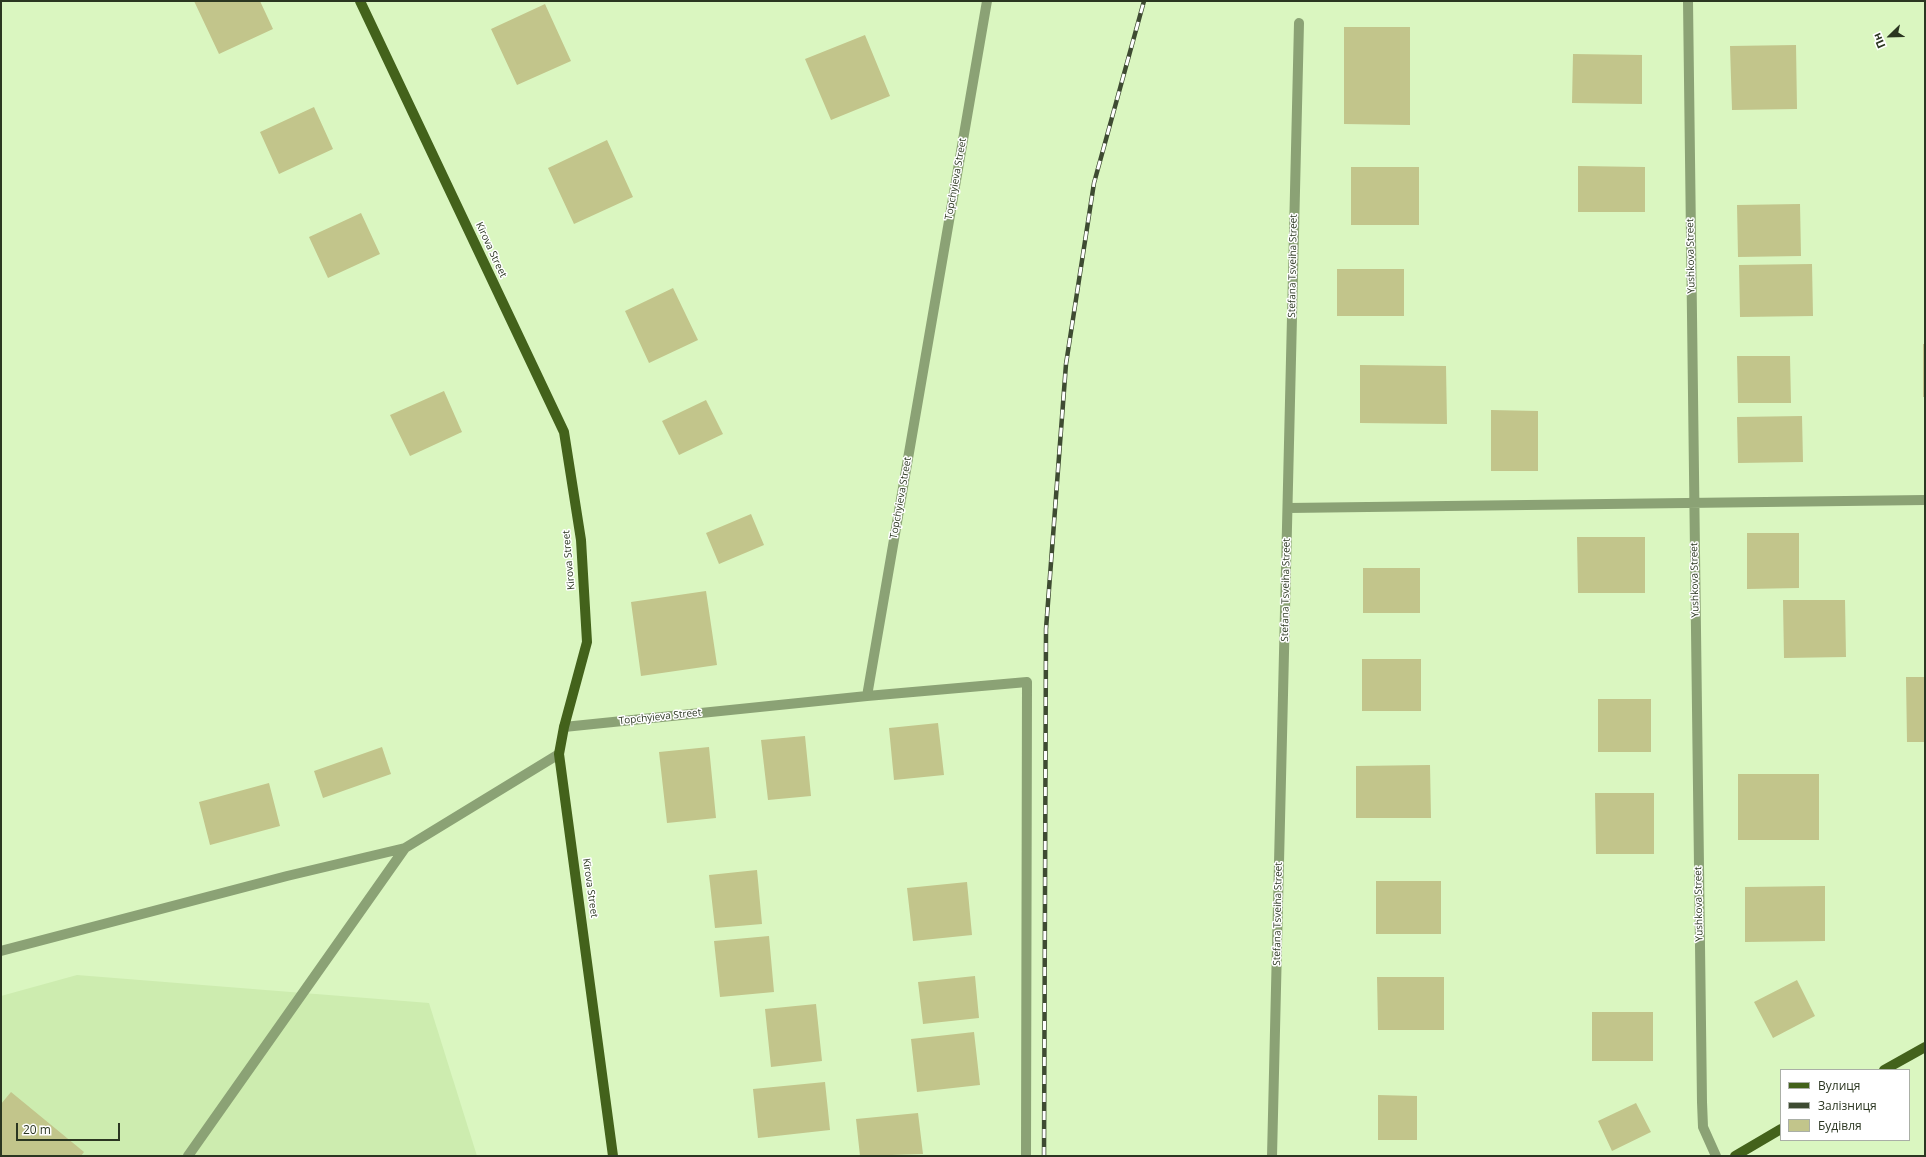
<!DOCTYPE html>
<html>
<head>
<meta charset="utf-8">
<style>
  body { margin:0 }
  #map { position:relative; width:1926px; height:1157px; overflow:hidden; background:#daf6c0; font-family:"Open Sans",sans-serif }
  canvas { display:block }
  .frame { position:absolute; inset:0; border:2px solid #2b3621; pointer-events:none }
  .legend { position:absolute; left:1780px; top:1069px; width:130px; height:72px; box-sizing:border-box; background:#fff; border:1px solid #aaafa6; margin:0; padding:5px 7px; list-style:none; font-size:12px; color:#2b3621 }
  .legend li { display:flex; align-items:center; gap:8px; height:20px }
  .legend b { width:20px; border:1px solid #aaafa6 }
  .north { position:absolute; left:1870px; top:16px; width:40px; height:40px; -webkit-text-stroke:3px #fff; paint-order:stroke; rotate:247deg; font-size:11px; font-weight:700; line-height:16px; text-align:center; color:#2b3621 }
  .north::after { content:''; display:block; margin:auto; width:14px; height:18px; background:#2b3621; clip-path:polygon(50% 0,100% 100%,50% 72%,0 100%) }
  .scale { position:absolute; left:16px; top:1123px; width:104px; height:18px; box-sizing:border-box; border:2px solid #2b3621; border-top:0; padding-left:5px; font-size:12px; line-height:14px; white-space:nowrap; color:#2b3621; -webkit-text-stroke:3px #fff; paint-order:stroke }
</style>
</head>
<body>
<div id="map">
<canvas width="1926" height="1157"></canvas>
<div class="frame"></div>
<ul class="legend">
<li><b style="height:5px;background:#43621b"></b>Вулиця</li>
<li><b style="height:5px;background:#3e4b32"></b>Залізниця</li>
<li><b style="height:11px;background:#c2c58b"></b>Будівля</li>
</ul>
<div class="north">Пн</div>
<div class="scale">20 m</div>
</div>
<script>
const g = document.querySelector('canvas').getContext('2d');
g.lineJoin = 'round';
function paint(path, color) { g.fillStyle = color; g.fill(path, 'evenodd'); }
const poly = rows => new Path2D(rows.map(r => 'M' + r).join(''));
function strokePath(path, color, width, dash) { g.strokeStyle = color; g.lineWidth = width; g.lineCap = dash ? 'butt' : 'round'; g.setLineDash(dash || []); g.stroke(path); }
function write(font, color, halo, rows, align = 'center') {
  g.font = font + ' "Open Sans",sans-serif'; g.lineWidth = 3; g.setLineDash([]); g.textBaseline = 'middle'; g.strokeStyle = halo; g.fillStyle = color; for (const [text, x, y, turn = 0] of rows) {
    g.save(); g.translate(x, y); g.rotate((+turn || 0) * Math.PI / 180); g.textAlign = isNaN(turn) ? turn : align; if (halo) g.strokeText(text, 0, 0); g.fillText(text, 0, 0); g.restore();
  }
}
paint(poly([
  [77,975,429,1003,477,1156,1,1156,1,996]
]), '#cdecaf');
paint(poly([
  [194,1,260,1,273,29,219,54],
  [545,4,571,61,517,85,491,29],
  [1344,27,1410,27,1410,125,1344,124],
  [865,35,890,96,831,120,805,59],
  [1796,45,1797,109,1732,110,1730,46],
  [1573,54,1642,55,1642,104,1572,103],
  [314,107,333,149,279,174,260,132],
  [607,140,633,197,574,224,548,168],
  [1578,166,1645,167,1645,212,1578,212],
  [1351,167,1419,167,1419,225,1351,225],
  [1800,204,1801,256,1738,257,1737,205],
  [361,213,380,254,328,278,309,237],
  [1812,264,1813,316,1740,317,1739,265],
  [1337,269,1404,269,1404,316,1337,316],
  [673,288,698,340,649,363,625,311],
  [1923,344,1925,344,1925,397,1923,397],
  [1737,356,1790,356,1791,403,1738,403],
  [1360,365,1446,366,1447,424,1360,423],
  [444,391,462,432,410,456,390,415],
  [706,400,723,434,679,455,662,421],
  [1491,410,1538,411,1538,471,1491,471],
  [1802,416,1803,462,1738,463,1737,417],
  [751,514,764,545,719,564,706,533],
  [1747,533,1799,533,1799,588,1747,589],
  [1577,537,1645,537,1645,593,1578,593],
  [1363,568,1420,568,1420,613,1363,613],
  [706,591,717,665,641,676,631,602],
  [1783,600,1845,600,1846,657,1784,658],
  [1362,659,1421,659,1421,711,1362,711],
  [1906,677,1925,677,1925,742,1907,742],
  [1598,699,1651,699,1651,752,1598,752],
  [938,723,944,775,894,780,889,728],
  [805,736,811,796,768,800,761,740],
  [382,747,391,774,323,798,314,771],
  [709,747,716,818,667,823,659,752],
  [1430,765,1431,818,1356,818,1356,766],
  [1738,774,1819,774,1819,840,1738,840],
  [269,783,280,826,210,845,199,802],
  [1595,793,1654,793,1654,854,1596,854],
  [757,870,762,924,715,928,709,875],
  [1376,881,1441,881,1441,934,1376,934],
  [967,882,972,935,913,941,907,888],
  [1825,886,1825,941,1745,942,1745,887],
  [769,936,774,992,720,997,714,941],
  [975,976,979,1018,923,1024,918,982],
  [1377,977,1444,977,1444,1030,1378,1030],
  [1797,980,1815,1016,1773,1038,1754,1002],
  [816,1004,822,1061,771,1067,765,1009],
  [1592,1012,1653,1012,1653,1061,1592,1061],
  [974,1032,980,1085,917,1092,911,1039],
  [825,1082,830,1130,758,1138,753,1089],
  [11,1092,84,1152,81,1156,1,1156,1,1104],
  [1378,1095,1417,1096,1417,1140,1378,1140],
  [1636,1103,1651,1132,1612,1151,1598,1121],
  [918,1113,923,1154,860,1156,856,1119]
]), '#c2c58b');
strokePath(poly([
  [1688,1,1702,1102,1703,1127,1716,1156],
  [1288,508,1925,500],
  [867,696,1027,682,1026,1156],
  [564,727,867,696,987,1],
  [1,951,287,876,405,848,559,754],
  [188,1156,405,848],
  [1272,1156,1299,23]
]), '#8ba275', 10);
strokePath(poly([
  [360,1,564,432,581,540,587,642,564,727,559,754,613,1156],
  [1884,1070,1925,1047],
  [1735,1156,1781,1129]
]), '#43621b', 10);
const rail = poly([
  [1044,1156,1046,629,1066,364,1094,183,1144,1]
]);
strokePath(rail, '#3e4b32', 4.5);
strokePath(rail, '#fff', 3, [9]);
write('10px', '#2b3621', '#fff', [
  ["Topchyieva Street",956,179,-80],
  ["Kirova Street",491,250,65],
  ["Yushkova Street",1691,256,-91],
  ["Stefana Tsveiha Street",1293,266,-89],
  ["Topchyieva Street",901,498,-80],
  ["Kirova Street",569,560,-95],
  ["Yushkova Street",1695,580,-91],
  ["Stefana Tsveiha Street",1286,590,-89],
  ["Topchyieva Street",660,717,-6],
  ["Kirova Street",590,888,82],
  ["Yushkova Street",1699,904,-91],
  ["Stefana Tsveiha Street",1278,914,-89]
]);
</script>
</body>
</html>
